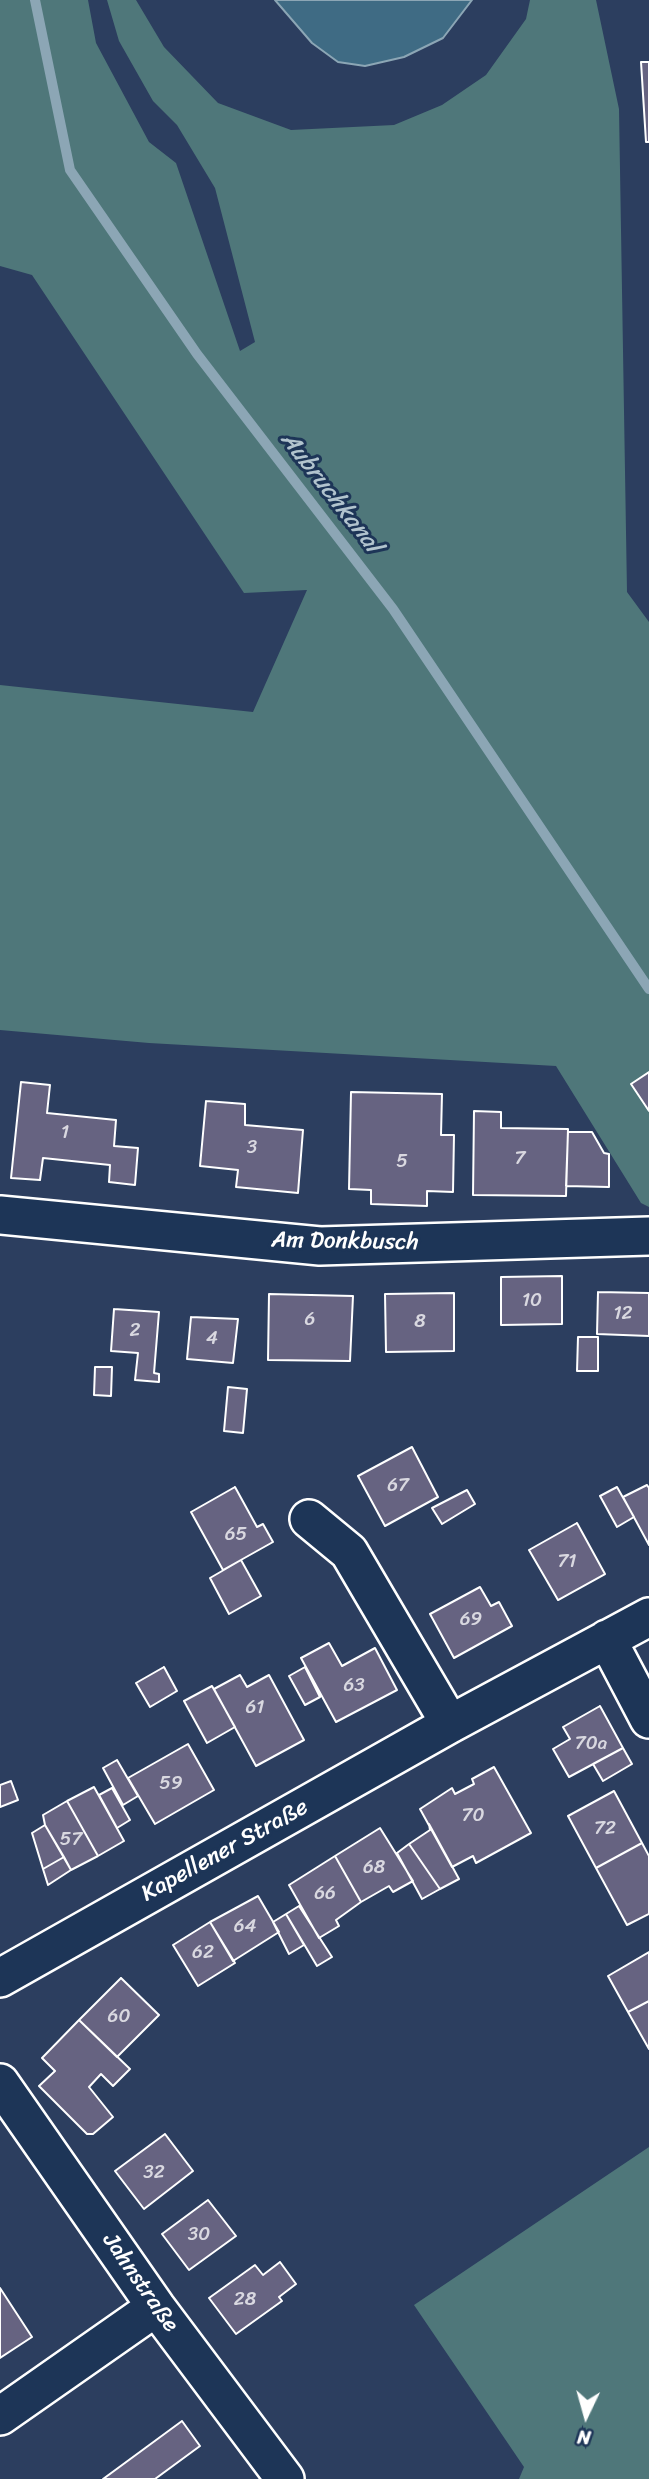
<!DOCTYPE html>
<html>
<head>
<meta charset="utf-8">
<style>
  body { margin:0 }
  #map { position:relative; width:649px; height:2479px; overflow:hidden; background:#2c3e5f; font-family:Sriracha,sans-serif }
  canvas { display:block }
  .north { position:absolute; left:551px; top:2381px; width:70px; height:70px; -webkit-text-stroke:5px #1d3557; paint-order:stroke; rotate:185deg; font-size:19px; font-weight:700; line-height:28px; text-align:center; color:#fff }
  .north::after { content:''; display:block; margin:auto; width:24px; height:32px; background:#fff; clip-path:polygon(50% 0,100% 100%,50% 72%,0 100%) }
</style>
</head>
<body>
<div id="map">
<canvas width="649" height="2479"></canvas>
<div class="north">N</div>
</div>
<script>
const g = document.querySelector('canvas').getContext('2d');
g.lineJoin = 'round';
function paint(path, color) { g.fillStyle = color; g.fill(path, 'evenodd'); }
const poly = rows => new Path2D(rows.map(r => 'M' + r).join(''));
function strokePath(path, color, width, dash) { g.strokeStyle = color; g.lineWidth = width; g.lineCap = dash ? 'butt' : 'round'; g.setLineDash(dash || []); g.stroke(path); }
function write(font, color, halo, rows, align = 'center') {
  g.font = font + ' Sriracha,sans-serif'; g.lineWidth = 6; g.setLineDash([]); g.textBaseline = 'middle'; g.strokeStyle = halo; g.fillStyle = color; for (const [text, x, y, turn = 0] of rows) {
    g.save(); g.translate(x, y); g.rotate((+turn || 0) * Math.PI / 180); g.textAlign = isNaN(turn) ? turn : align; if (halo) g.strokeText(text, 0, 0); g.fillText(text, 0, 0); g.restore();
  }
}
paint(poly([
  [0,0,88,0,96,43,149,142,176,163,240,351,255,342,215,188,177,125,153,101,119,41,107,0,136,0,164,47,218,103,291,130,394,125,442,105,486,75,526,19,530,0,596,0,619,109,627,592,649,622,649,1207,641,1203,556,1066,149,1043,0,1030,0,685,253,712,307,590,244,593,32,275,0,266],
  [649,2147,649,2479,519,2479,524,2467,414,2305]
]), '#4f777a');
const water = poly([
  [275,0,472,0,443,38,404,57,365,66,338,62,312,43,275,0]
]);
paint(water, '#3f6b84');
strokePath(water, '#8ca6b5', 2);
strokePath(poly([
  [35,0,70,170,197,354,393,609,649,989]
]), '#8ca6b5', 10);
const building = poly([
  [641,62,649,62,649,142,646,142,641,62],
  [649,1072,649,1111,631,1084,649,1072],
  [21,1082,50,1085,47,1113,116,1120,114,1146,138,1148,135,1185,109,1182,110,1165,43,1158,40,1180,11,1178,21,1082],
  [351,1092,442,1094,441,1135,454,1135,453,1192,427,1191,427,1206,371,1204,371,1190,349,1189,351,1092],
  [206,1101,245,1104,245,1125,303,1130,298,1193,236,1187,238,1170,200,1166,206,1101],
  [474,1111,501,1112,501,1128,568,1129,566,1196,473,1195,474,1111],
  [568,1132,592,1132,604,1153,609,1154,609,1187,566,1186,568,1132],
  [562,1276,562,1324,501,1325,501,1277,562,1276],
  [598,1292,649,1293,649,1336,597,1334,598,1292],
  [454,1293,454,1351,386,1352,385,1294,454,1293],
  [269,1294,353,1296,350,1361,268,1360,269,1294],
  [114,1309,159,1312,154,1373,159,1374,159,1382,135,1380,138,1353,111,1351,114,1309],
  [191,1317,238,1319,233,1363,187,1359,191,1317],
  [578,1337,598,1337,598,1371,577,1371,578,1337],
  [95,1367,112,1367,111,1396,94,1395,95,1367],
  [228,1387,247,1389,243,1433,224,1431,228,1387],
  [412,1447,438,1497,385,1526,358,1476,412,1447],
  [647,1485,649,1488,649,1545,623,1497,647,1485],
  [235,1487,257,1527,263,1524,273,1542,223,1570,191,1512,235,1487],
  [617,1487,634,1517,617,1527,600,1496,617,1487],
  [467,1490,475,1504,442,1524,432,1508,467,1490],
  [577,1523,605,1574,558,1600,529,1550,577,1523],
  [241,1560,261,1596,229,1614,210,1578,241,1560],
  [480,1587,491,1606,499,1602,512,1626,454,1658,430,1614,480,1587],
  [329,1643,342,1666,375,1648,397,1690,336,1722,301,1658,329,1643],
  [164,1667,177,1691,150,1707,136,1683,164,1667],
  [305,1667,320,1697,305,1705,289,1676,305,1667],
  [240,1675,247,1687,269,1675,304,1740,256,1766,214,1689,240,1675],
  [212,1686,235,1727,207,1743,184,1701,212,1686],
  [600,1706,623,1748,569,1777,553,1749,570,1739,563,1727,600,1706],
  [188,1744,214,1790,155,1824,128,1778,188,1744],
  [623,1748,632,1764,603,1781,593,1764,623,1748],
  [117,1760,138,1796,123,1805,103,1768,117,1760],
  [494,1767,531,1833,476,1863,473,1856,452,1867,420,1809,452,1788,455,1794,474,1784,472,1779,494,1767],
  [11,1781,18,1800,0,1807,0,1785,11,1781],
  [94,1787,124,1841,98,1856,67,1801,94,1787],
  [112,1788,130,1820,117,1828,99,1795,112,1788],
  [614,1791,642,1843,596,1868,568,1816,614,1791],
  [67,1801,98,1856,71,1870,45,1825,43,1815,67,1801],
  [429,1824,459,1879,440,1889,409,1844,430,1830,429,1824],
  [45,1825,64,1857,43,1869,32,1833,45,1825],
  [380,1828,413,1881,393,1892,389,1886,361,1902,335,1856,380,1828],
  [642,1843,649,1856,649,1914,627,1925,596,1868,642,1843],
  [409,1844,440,1889,422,1899,397,1853,409,1844],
  [335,1856,361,1902,336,1920,339,1926,319,1938,289,1885,335,1856],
  [64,1857,71,1870,48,1885,43,1869,64,1857],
  [258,1896,279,1932,233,1961,210,1922,258,1896],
  [299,1906,332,1957,317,1966,286,1914,299,1906],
  [286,1914,304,1945,289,1954,273,1922,286,1914],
  [210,1922,235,1963,198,1986,173,1945,210,1922],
  [649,1952,649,2001,628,2012,608,1976,649,1952],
  [121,1978,159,2015,117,2057,79,2020,121,1978],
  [649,2001,649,2049,628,2012,649,2001],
  [79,2020,130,2069,113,2086,101,2074,89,2087,113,2117,93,2134,87,2134,39,2086,55,2071,42,2058,79,2020],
  [165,2134,193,2171,144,2209,115,2171,165,2134],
  [208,2200,236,2236,189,2270,162,2234,208,2200],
  [280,2262,296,2284,279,2297,282,2301,236,2334,209,2298,255,2265,263,2275,280,2262],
  [0,2288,32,2337,0,2358,0,2288],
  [182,2421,200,2446,155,2479,103,2479,182,2421]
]);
paint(building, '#666381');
strokePath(building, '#fff', 2);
const minor = poly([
  [0,1215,320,1246,649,1236],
  [309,1519,349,1552,450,1724],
  [607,1639,649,1719],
  [0,1978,450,1724,649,1617],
  [0,2083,156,2307,285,2479],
  [0,2416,156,2307]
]);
strokePath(minor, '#fff', 42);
strokePath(minor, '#1d3557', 37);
write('19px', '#d9d8e0', null, [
  ["1",65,1133],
  ["3",252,1148],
  ["7",520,1159],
  ["5",402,1162],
  ["10",532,1301],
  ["12",623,1314],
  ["6",310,1320],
  ["8",420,1322],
  ["2",135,1331],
  ["4",212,1339],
  ["67",398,1486],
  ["65",236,1535],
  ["71",567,1562],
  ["69",471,1620],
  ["63",354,1686],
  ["61",255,1708],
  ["70a",591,1744],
  ["59",171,1784],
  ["70",473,1816],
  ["72",605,1829],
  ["57",71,1840],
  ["68",374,1868],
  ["66",325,1894],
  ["64",245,1927],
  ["62",203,1953],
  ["60",119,2017],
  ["32",154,2173],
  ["30",199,2235],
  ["28",245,2300]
]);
write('23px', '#fff', '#1d3557', [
  ["Am Donkbusch",345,1242,1],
  ["Kapellener Straße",225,1851,-29],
  ["Jahnstraße",140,2283,55]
]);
write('italic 24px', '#b2c4ce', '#1d3557', [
  ["Aubruchkanal",330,493,52]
]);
</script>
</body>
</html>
